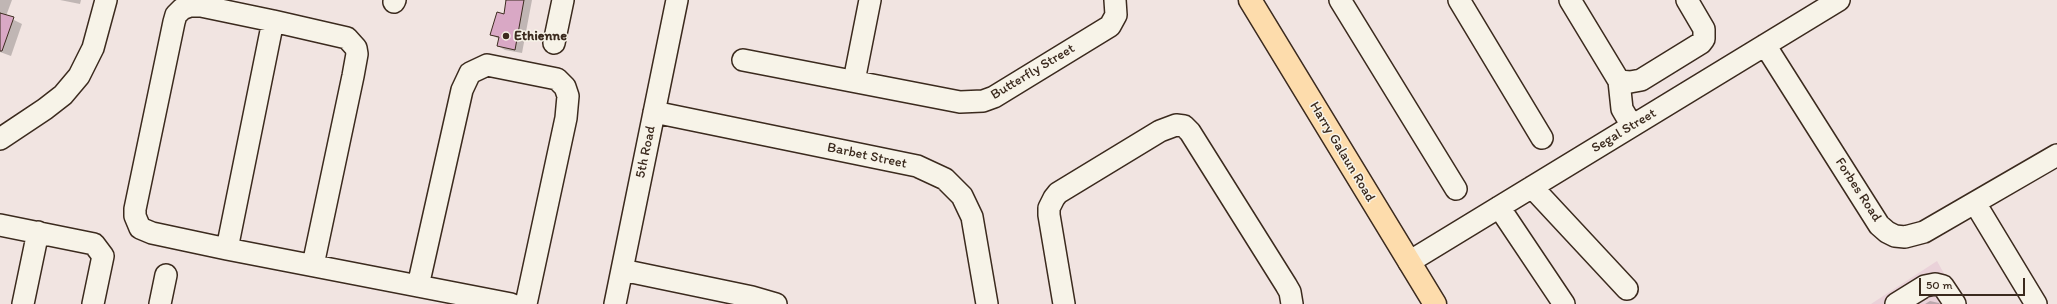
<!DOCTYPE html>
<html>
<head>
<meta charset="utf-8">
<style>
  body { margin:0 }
  #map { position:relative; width:2057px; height:304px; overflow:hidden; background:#f1e4e1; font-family:Itim,sans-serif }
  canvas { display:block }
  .scale { position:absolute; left:1919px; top:278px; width:106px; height:18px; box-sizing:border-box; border:2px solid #3b2a1e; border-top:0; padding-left:5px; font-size:12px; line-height:14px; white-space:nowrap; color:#3b2a1e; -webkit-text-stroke:3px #f7f3e8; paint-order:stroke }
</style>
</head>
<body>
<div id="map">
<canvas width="2057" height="304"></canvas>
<div class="scale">50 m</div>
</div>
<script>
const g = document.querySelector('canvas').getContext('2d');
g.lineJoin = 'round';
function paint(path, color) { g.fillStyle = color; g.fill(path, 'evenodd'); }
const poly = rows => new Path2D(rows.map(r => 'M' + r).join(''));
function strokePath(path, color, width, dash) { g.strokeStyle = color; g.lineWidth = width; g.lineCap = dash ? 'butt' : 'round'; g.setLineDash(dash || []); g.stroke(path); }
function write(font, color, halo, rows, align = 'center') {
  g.font = font + ' Itim,sans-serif'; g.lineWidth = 3; g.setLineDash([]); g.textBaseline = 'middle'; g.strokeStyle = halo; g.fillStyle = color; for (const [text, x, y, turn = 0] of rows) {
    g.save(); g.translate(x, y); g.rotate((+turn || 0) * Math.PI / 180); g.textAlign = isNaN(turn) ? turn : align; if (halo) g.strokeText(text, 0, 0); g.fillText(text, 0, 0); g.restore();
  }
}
paint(poly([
  [1937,261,1961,304,1871,304]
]), '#ead2d9');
paint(poly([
  [0,0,12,0,6,16,22,24,11,56,0,52],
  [60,0,81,0,80,4],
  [508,0,532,0,522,53,505,50,498,46,499,39,492,35,504,15],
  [1930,301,1939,303,1940,304,1925,304]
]), '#0003');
const building = poly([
  [506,0,524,0,515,50,497,46,499,37,490,35,497,12,504,14,506,0],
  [0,13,14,17,2,51,0,51,0,13]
]);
paint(building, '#d9a8c5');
strokePath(building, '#3b2a1e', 1);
const minor = poly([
  [1340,0,1456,189],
  [1459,0,1542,138],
  [1570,0,1619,81,1622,109,1632,126],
  [394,2,395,0],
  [273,21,347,38,356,48,357,54,353,76,313,265],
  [554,43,563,0],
  [1765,45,1879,225,1887,232,1895,236,1905,237,1924,232,2057,155],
  [743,60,960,102,983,101,994,97,1110,26,1116,15,1115,0],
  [854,81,870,0],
  [1619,81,1630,82,1641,80,1701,43,1704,39,1704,29,1687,0],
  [654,112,917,166,945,179,962,196,972,217,987,304],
  [0,139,45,109,63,95,79,76,93,48,106,0],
  [1532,187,1627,289],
  [1975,203,2036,304],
  [1499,207,1564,304],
  [0,225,94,244,103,256,93,304],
  [227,249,273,21,201,6,190,6,182,9,176,15,174,22,135,209,135,216,140,228,152,233,227,249,511,304],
  [1409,262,1839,0],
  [622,270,752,297,776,304],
  [418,286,462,90,470,73,487,65,557,79,565,87,568,96,566,118,526,304],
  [23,304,38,232],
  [160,304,166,275],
  [615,304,677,0],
  [1064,304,1049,215,1049,208,1054,198,1058,193,1160,131,1176,125,1184,126,1190,132,1286,285,1290,292,1292,304],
  [1896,304,1925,286,1935,284,1943,286,1955,304]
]);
const major = poly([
  [1250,0,1435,304]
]);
strokePath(minor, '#3b2a1e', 24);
strokePath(major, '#3b2a1e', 25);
strokePath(minor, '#f7f3e8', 21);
strokePath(major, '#fddcac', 22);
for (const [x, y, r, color] of [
  [506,36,4,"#3b2a1e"]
]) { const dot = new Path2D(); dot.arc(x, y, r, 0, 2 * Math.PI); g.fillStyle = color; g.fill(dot); strokePath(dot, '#f7f3e8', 1.5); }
write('bold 14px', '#3b2a1e', '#f7f3e8', [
  ["Ethienne",514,36]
], 'left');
write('14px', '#3b2a1e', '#f7f3e8', [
  ["Butterfly Street",1033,72,-31],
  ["Segal Street",1624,131,-31],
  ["5th Road",646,152,-78],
  ["Harry Galaun Road",1342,152,59],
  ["Barbet Street",867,156,12],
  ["Forbes Road",1858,190,57]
]);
</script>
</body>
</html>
